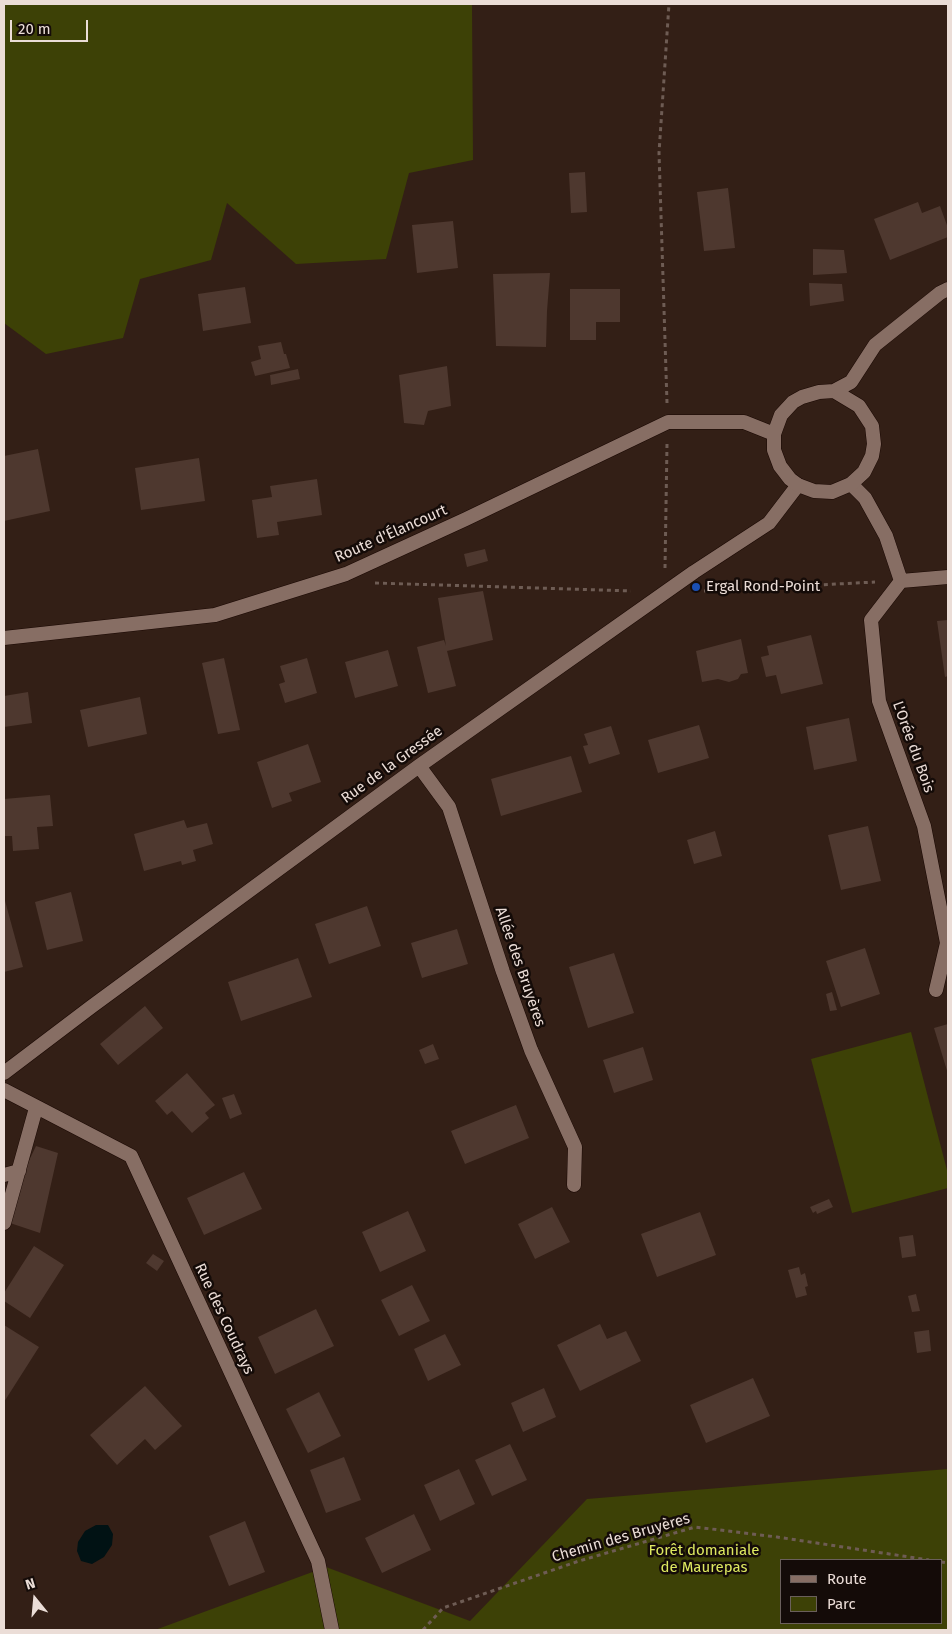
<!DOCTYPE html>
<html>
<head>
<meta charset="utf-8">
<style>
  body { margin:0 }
  #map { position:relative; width:952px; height:1634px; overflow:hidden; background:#331f16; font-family:"Fira Sans",sans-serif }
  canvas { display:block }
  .frame { position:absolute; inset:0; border:5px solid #ebddd7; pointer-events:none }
  .legend { position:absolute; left:780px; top:1559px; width:162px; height:65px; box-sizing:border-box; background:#140b08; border:1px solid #6a5f5b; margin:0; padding:6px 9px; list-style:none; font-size:15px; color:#ebddd7 }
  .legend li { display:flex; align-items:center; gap:10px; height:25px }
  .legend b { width:25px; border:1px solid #6a5f5b }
  .north { position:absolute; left:10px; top:1574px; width:50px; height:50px; -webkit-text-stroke:4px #140b08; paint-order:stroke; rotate:343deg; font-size:14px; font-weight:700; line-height:20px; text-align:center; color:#ebddd7 }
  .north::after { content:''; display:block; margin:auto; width:18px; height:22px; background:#ebddd7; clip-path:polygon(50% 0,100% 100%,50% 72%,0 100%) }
  .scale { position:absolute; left:10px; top:20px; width:78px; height:22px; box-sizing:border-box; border:2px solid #ebddd7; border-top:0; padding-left:6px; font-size:15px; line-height:18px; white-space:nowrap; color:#ebddd7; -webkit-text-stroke:4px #140b08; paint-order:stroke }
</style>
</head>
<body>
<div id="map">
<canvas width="952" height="1634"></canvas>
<div class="frame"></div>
<ul class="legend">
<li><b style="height:6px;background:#876e64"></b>Route</li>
<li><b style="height:14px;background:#3d4106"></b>Parc</li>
</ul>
<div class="north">N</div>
<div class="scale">20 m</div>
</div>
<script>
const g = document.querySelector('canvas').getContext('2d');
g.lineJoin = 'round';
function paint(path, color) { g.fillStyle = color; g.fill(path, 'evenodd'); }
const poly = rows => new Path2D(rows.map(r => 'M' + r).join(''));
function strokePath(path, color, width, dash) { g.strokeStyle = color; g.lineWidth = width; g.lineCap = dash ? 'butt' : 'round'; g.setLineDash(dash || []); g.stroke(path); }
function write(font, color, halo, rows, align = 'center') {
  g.font = font + ' "Fira Sans",sans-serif'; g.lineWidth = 5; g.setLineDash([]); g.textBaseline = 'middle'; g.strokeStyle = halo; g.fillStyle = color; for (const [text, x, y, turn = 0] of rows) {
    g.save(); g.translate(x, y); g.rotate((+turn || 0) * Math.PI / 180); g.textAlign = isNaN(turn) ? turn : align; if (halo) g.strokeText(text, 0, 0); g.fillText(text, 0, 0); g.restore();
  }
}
paint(poly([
  [4,4,472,4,473,160,409,173,386,259,296,264,227,203,211,260,140,279,123,338,46,354,4,323],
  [911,1032,948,1174,948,1188,852,1213,811,1059],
  [948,1469,948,1630,155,1630,326,1567,470,1621,587,1499],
  [781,1560,941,1560,941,1623,781,1623]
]), '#3d4106');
paint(poly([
  [96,1525,108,1525,113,1534,112,1545,104,1557,92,1564,81,1561,77,1551,78,1542,85,1531]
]), '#011214');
paint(poly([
  [585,172,587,212,571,213,569,173],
  [728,188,735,248,704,251,697,192],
  [918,202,922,213,940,206,948,228,948,237,890,260,874,219],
  [453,221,458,268,417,273,412,225],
  [813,249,844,250,847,273,813,275],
  [550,273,547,311,546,347,496,346,493,274],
  [809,283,842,284,844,301,810,306],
  [245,287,251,323,203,331,198,294],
  [570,289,620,289,620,322,596,322,596,340,570,340],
  [281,342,284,354,286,354,290,368,255,376,251,362,261,359,258,346],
  [447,366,451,406,428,411,424,425,404,423,399,375],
  [298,369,300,379,271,385,270,375],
  [38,449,50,511,4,521,4,456],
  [199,458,205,501,141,510,135,468],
  [317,479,322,515,277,522,279,535,257,538,252,500,272,497,270,486],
  [485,549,488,561,467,567,464,554],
  [483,591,493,640,447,651,456,686,428,693,417,647,444,640,446,646,438,598],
  [948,620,948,676,945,677,937,621],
  [811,635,823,684,781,694,776,675,766,677,761,657,769,655,767,646],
  [741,639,748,673,741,674,738,679,729,682,718,679,702,682,696,651],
  [388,650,398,686,355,698,345,662],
  [224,658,240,730,218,734,202,663],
  [307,658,317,693,285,703,279,684,285,682,280,666],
  [28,692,32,723,4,727,4,696],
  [140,697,147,734,88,747,80,710],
  [849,718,857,761,814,770,806,727],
  [699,725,709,758,658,773,648,740],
  [611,726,620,754,589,764,583,746,588,745,584,734],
  [308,744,321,782,289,793,292,801,272,808,257,762],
  [571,756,582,792,501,816,491,779],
  [50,795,53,826,37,827,39,849,13,851,12,836,4,836,4,799],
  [184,820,187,828,207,823,213,844,193,850,196,861,182,865,181,861,144,871,134,834],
  [868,826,881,881,841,890,828,835],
  [715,831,722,856,694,864,687,840],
  [71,892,83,941,47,950,35,902],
  [4,897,23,967,4,972],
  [367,906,381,946,329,964,315,924],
  [457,929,468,964,422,978,411,943],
  [865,948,880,994,841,1007,826,961],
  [614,953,634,1013,588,1028,569,967],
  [298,958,312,997,241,1021,228,982],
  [832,992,837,1010,830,1011,826,994],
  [145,1006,163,1028,118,1065,100,1044],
  [948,1024,948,1074,934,1028],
  [433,1044,439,1059,425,1064,419,1050],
  [643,1047,653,1080,614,1093,603,1060],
  [187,1073,215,1105,205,1113,209,1118,192,1133,172,1111,167,1115,155,1101],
  [234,1094,242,1114,230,1119,222,1098],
  [516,1105,529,1138,465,1164,451,1131],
  [36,1146,58,1153,40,1233,10,1223,24,1171],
  [244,1172,262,1209,204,1235,187,1198],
  [829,1199,833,1207,817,1214,816,1211,813,1213,810,1207],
  [552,1207,570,1242,535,1259,518,1224],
  [408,1211,426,1251,380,1272,362,1232],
  [700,1212,716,1255,657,1277,641,1234],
  [913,1235,916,1256,902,1258,899,1237],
  [34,1246,64,1265,30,1318,4,1301,4,1293],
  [153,1254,164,1261,157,1271,146,1263],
  [799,1267,801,1275,805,1273,808,1286,805,1287,807,1295,796,1298,788,1270],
  [412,1285,430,1321,399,1336,381,1300],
  [916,1294,920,1311,912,1312,908,1296],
  [316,1309,334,1346,275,1374,258,1337],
  [600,1324,607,1339,626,1331,641,1361,580,1391,557,1345],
  [4,1325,39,1347,4,1402],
  [929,1330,931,1351,917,1353,914,1332],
  [445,1334,461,1365,428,1381,414,1349],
  [753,1378,770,1416,706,1443,690,1405],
  [145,1386,182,1426,155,1450,145,1439,117,1465,90,1435],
  [544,1388,556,1417,523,1432,511,1403],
  [319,1392,341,1436,308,1453,286,1409],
  [510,1444,527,1480,492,1496,475,1460],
  [344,1457,361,1500,326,1513,310,1470],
  [459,1469,475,1504,440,1521,424,1485],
  [414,1514,431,1550,382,1573,365,1538],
  [245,1521,265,1572,229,1586,209,1536]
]), '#4e382f');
const minor = poly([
  [851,484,865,498,886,536,901,581,948,577],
  [901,581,871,620,879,701,924,826,947,943,936,990],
  [419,766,449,807,503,972,531,1050,575,1147,574,1185],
  [4,1073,91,1007,419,766,694,572,769,523,798,485],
  [4,1090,131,1156,318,1561,332,1630],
  [4,1175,19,1171],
  [4,1223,36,1108]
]);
const tertiary = poly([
  [834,391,859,406,872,426,874,444,872,456,864,472,851,484,832,492,814,491,798,485,790,479,780,466,774,450,774,434,781,415,793,402,802,397,819,392,834,391],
  [834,391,851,382,875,345,940,293,948,289],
  [4,638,215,615,346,574,466,519,668,422,744,422,774,434]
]);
strokePath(minor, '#1a0803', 15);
strokePath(tertiary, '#1a0803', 15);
strokePath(poly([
  [667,403,659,153,669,4],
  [665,568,667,444],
  [375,583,631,591],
  [704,591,875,582],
  [941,1562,948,1563],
  [423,1630,443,1608,579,1561,695,1527,777,1537,929,1560]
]), '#6e5c54', 3, [4, 4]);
strokePath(minor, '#876e64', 14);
strokePath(tertiary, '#876e64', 14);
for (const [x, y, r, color] of [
  [696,587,5,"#1a4fb4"]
]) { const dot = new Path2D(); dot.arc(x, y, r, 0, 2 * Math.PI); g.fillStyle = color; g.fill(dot); strokePath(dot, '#140b08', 2); }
write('15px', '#ebddd7', '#140b08', [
  ["Route d'Élancourt",391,534,-24],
  ["L'Orée du Bois",913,747,70],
  ["Rue de la Gressée",392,765,-36],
  ["Allée des Bruyères",520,967,71],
  ["Rue des Coudrays",224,1319,65],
  ["Chemin des Bruyères",621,1538,-16]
]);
write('15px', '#ebddd7', '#140b08', [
  ["Ergal Rond-Point",706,587]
], 'left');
write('15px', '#dde860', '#140b08', [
  ["Forêt domaniale",704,1551],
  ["de Maurepas",704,1568]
]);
</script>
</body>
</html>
